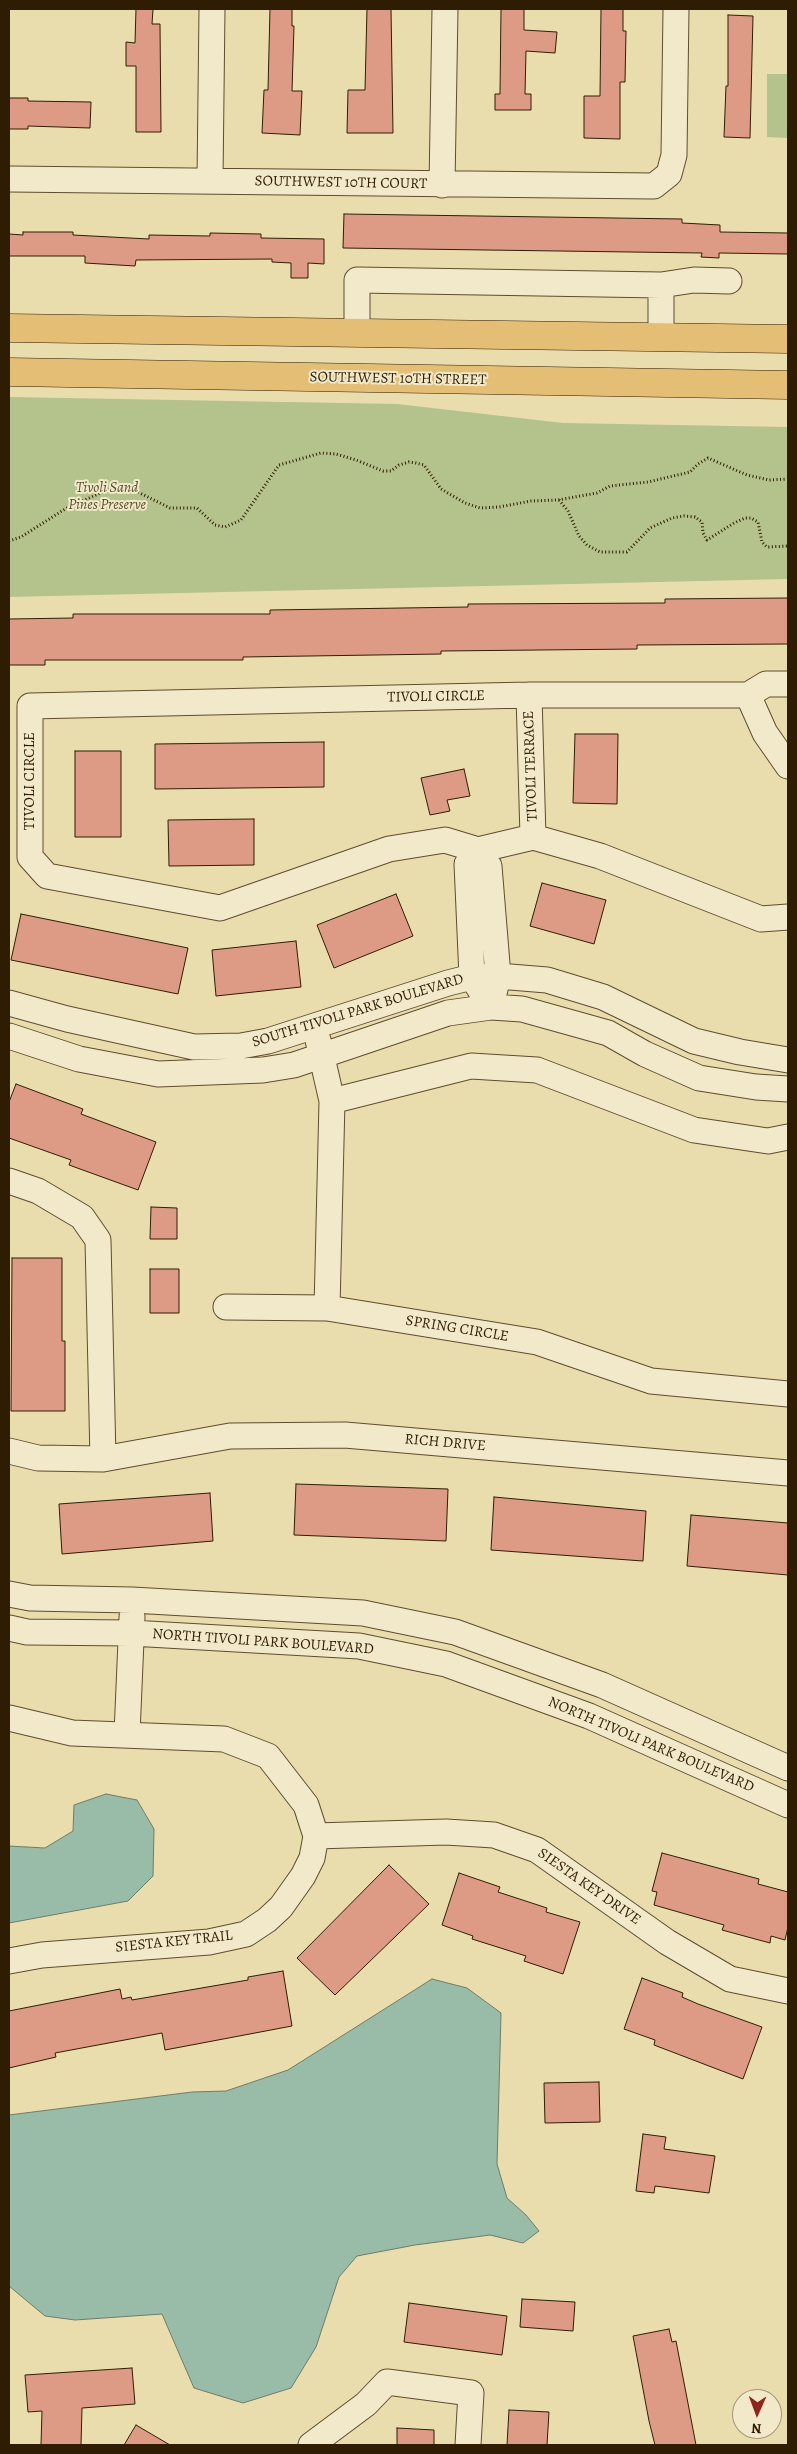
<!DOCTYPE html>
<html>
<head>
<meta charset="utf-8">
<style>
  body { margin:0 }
  #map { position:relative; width:797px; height:2454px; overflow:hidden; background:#eaddad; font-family:Alegreya,serif }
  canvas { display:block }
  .frame { position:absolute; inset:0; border:10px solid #2f1d03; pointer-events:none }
  .north { position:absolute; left:732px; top:2389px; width:50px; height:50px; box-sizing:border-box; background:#f1e9ca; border:1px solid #a3977a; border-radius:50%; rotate:182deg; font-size:14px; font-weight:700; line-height:20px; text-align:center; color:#2f1d03 }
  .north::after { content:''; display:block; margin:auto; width:18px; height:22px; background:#8f2418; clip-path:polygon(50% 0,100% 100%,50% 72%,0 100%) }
</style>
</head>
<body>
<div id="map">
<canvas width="797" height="2454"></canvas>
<div class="frame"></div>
<div class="north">N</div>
</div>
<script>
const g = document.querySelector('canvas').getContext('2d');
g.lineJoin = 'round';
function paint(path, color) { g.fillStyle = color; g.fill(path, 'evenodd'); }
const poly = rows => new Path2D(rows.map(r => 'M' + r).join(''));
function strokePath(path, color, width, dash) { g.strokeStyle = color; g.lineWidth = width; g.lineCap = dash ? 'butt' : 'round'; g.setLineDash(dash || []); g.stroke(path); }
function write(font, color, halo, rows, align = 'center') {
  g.font = font + ' Alegreya,serif'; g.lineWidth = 4; g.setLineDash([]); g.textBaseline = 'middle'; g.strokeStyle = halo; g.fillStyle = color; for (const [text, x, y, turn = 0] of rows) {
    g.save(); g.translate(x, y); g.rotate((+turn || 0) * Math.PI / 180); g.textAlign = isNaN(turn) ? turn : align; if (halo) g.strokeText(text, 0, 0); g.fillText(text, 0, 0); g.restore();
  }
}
paint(poly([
  [767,74,788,74,788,138,767,137],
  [9,397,397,404,563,423,788,427,788,579,9,597]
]), '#b4c28c');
const water = poly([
  [106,1794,137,1800,154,1829,153,1876,128,1901,9,1923,9,1846,45,1848,73,1831,74,1805,106,1794],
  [432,1979,467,1988,501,2013,497,2164,507,2198,526,2215,539,2231,523,2243,490,2235,415,2245,357,2256,339,2277,316,2347,291,2388,243,2403,194,2388,162,2314,75,2320,45,2316,9,2286,9,2115,192,2092,226,2091,288,2070,432,1979]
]);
paint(water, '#98bca8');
strokePath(water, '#6e7c66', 1);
const building = poly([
  [136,9,153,9,152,24,160,24,161,132,136,132,136,66,126,66,126,42,135,43,136,9],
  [270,9,292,9,292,26,294,26,292,91,302,91,300,135,262,133,264,90,268,90,270,9],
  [367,9,391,9,393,133,347,133,348,90,365,90,367,9],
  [501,9,524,9,524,30,557,32,555,53,526,51,525,94,531,94,531,110,495,110,495,94,500,94,501,9],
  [601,9,623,9,623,31,626,31,625,82,620,82,620,139,584,138,584,96,600,96,601,9],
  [728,15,753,16,750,138,724,137,726,86,728,86,728,15],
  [9,98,28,98,28,101,91,102,90,128,28,126,28,129,9,129,9,98],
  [344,214,682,219,682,223,720,225,720,232,788,233,788,254,719,253,719,258,701,257,702,253,343,248,344,214],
  [23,232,73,232,73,235,149,239,149,235,210,236,210,233,261,234,261,238,324,239,324,264,308,263,308,278,291,278,291,263,272,262,272,259,136,260,135,266,85,263,85,256,9,256,9,234,23,235,23,232],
  [788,598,788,644,637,645,637,649,441,651,441,654,243,657,243,660,45,660,45,665,9,665,9,619,73,618,73,614,270,614,270,610,468,607,468,604,665,603,665,599,788,598],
  [575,734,618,734,617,804,573,803,575,734],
  [324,742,324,787,155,789,155,744,324,742],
  [75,751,121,751,121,837,75,837,75,751],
  [464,769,470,796,447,800,450,811,430,815,421,778,464,769],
  [254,819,254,865,169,866,168,820,254,819],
  [542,883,606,900,594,944,530,926,542,883],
  [396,894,413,936,334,968,317,925,396,894],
  [21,914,188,948,178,994,11,960,21,914],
  [296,941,301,987,216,996,212,950,296,941],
  [16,1084,83,1109,81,1114,156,1142,138,1190,69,1165,71,1160,9,1138,9,1102,16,1084],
  [151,1207,177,1208,177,1239,150,1239,151,1207],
  [12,1258,62,1258,62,1341,65,1341,65,1411,11,1411,12,1258],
  [150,1269,179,1269,179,1313,150,1313,150,1269],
  [296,1484,448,1489,446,1541,294,1535,296,1484],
  [210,1493,213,1541,62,1554,59,1504,210,1493],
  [494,1497,646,1511,643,1561,491,1550,494,1497],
  [691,1515,788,1523,788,1575,687,1566,691,1515],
  [662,1853,759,1879,758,1884,788,1892,788,1927,785,1940,771,1936,770,1943,722,1930,724,1925,654,1905,657,1892,652,1891,662,1853],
  [389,1865,429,1904,335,1995,297,1958,389,1865],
  [459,1873,500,1887,498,1892,547,1908,546,1912,580,1922,563,1974,524,1961,526,1956,472,1939,473,1936,442,1925,459,1873],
  [283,1971,292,2026,165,2050,162,2033,55,2053,56,2057,9,2068,9,2011,120,1989,122,1999,131,1997,132,2000,248,1980,248,1977,283,1971],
  [642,1978,683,1993,682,1997,698,2004,762,2027,743,2079,654,2045,655,2040,624,2029,642,1978],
  [599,2082,600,2122,545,2123,544,2083,599,2082],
  [643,2134,666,2137,664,2149,715,2156,709,2193,655,2186,654,2193,636,2191,643,2134],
  [522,2299,575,2302,573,2331,520,2327,522,2299],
  [409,2303,507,2316,502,2355,404,2342,409,2303],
  [669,2329,672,2342,676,2341,696,2445,655,2445,649,2421,633,2336,669,2329],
  [132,2368,135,2404,82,2408,81,2445,41,2445,42,2411,28,2412,25,2375,132,2368],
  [509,2410,549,2412,547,2445,507,2445,509,2410],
  [136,2425,170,2445,124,2445,136,2425],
  [397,2428,434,2430,434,2445,397,2445,397,2428]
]);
paint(building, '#dd9b85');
strokePath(building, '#2f1d03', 1);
const minor = poly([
  [9,179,654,186,669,174,674,155,676,9],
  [210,180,212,9],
  [442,185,445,9],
  [661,285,694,280,729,281],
  [357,333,357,280,661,285,661,336],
  [529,695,533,837],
  [748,695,766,684,788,684],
  [788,766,765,733,748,695,529,695,30,706,30,857,47,876,220,908,389,849,445,840,478,850,533,837,600,856,761,919,788,917],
  [478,850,489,866,498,976,491,1007,472,977,467,864,478,850],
  [9,1003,67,1019,194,1047,241,1046,268,1041,448,983,472,977,498,976,547,980,603,997,694,1041,740,1052,788,1060],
  [9,1036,79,1059,158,1074,263,1070,294,1065,448,1013,491,1007,522,1009,608,1033,645,1054,699,1078,756,1087,788,1089],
  [318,1040,332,1101],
  [788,1137,768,1141,694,1130,537,1070,471,1066,332,1101,327,1308,537,1342,651,1381,788,1394],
  [9,1181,38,1191,82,1217,98,1240,103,1459,38,1458,9,1451],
  [226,1307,327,1308],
  [103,1459,230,1436,345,1435,788,1473],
  [9,1594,30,1598,132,1600,363,1613,455,1632,602,1685,788,1768],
  [9,1628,27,1632,131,1633,359,1646,446,1664,589,1716,788,1805],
  [9,1718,72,1733,224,1739,268,1756,306,1805,316,1836,312,1858,303,1876,281,1907,267,1920,246,1934,209,1942,42,1955,9,1961],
  [127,1734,132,1617],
  [316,1836,446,1832,494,1835,537,1850,667,1942,730,1979,788,1991],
  [311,2445,366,2404,387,2382,471,2393,468,2445]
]);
const major = poly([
  [9,328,788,339],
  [9,372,788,385]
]);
strokePath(minor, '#5e4d2e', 27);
strokePath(major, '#2f1d03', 29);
strokePath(poly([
  [559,500,568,511,579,536,587,545,600,552,627,552,650,528,672,518,684,516,695,517,702,522,703,533,707,540,734,523,745,518,751,518,758,522,762,542,767,547,788,546],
  [9,541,21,537,65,509,109,489,128,487,170,508,197,508,215,525,225,527,241,520,279,465,321,453,336,454,356,460,383,471,391,471,399,465,409,462,416,463,424,465,441,489,465,503,480,508,499,507,531,501,558,500,597,493,610,486,648,482,690,472,698,464,708,458,747,475,769,480,788,479]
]), '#2f1d03', 3, [1, 2.5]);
strokePath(minor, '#f1e9ca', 25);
strokePath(major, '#e5be76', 28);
write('15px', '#2f1d03', '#f1e9ca', [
  ["SOUTHWEST 10TH COURT",341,183,1],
  ["SOUTHWEST 10TH STREET",398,379,1],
  ["TIVOLI CIRCLE",436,697,-1],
  ["TIVOLI TERRACE",531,766,-92],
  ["TIVOLI CIRCLE",30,781,-90],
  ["SOUTH TIVOLI PARK BOULEVARD",358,1011,-17],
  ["SPRING CIRCLE",457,1329,9],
  ["RICH DRIVE",445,1443,5],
  ["NORTH TIVOLI PARK BOULEVARD",263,1642,4],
  ["NORTH TIVOLI PARK BOULEVARD",651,1745,23],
  ["SIESTA KEY DRIVE",589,1887,35],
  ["SIESTA KEY TRAIL",174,1942,-6]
]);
write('italic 15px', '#574f2c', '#f1e9ca', [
  ["Tivoli Sand",107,488],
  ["Pines Preserve",107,505]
]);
</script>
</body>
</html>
